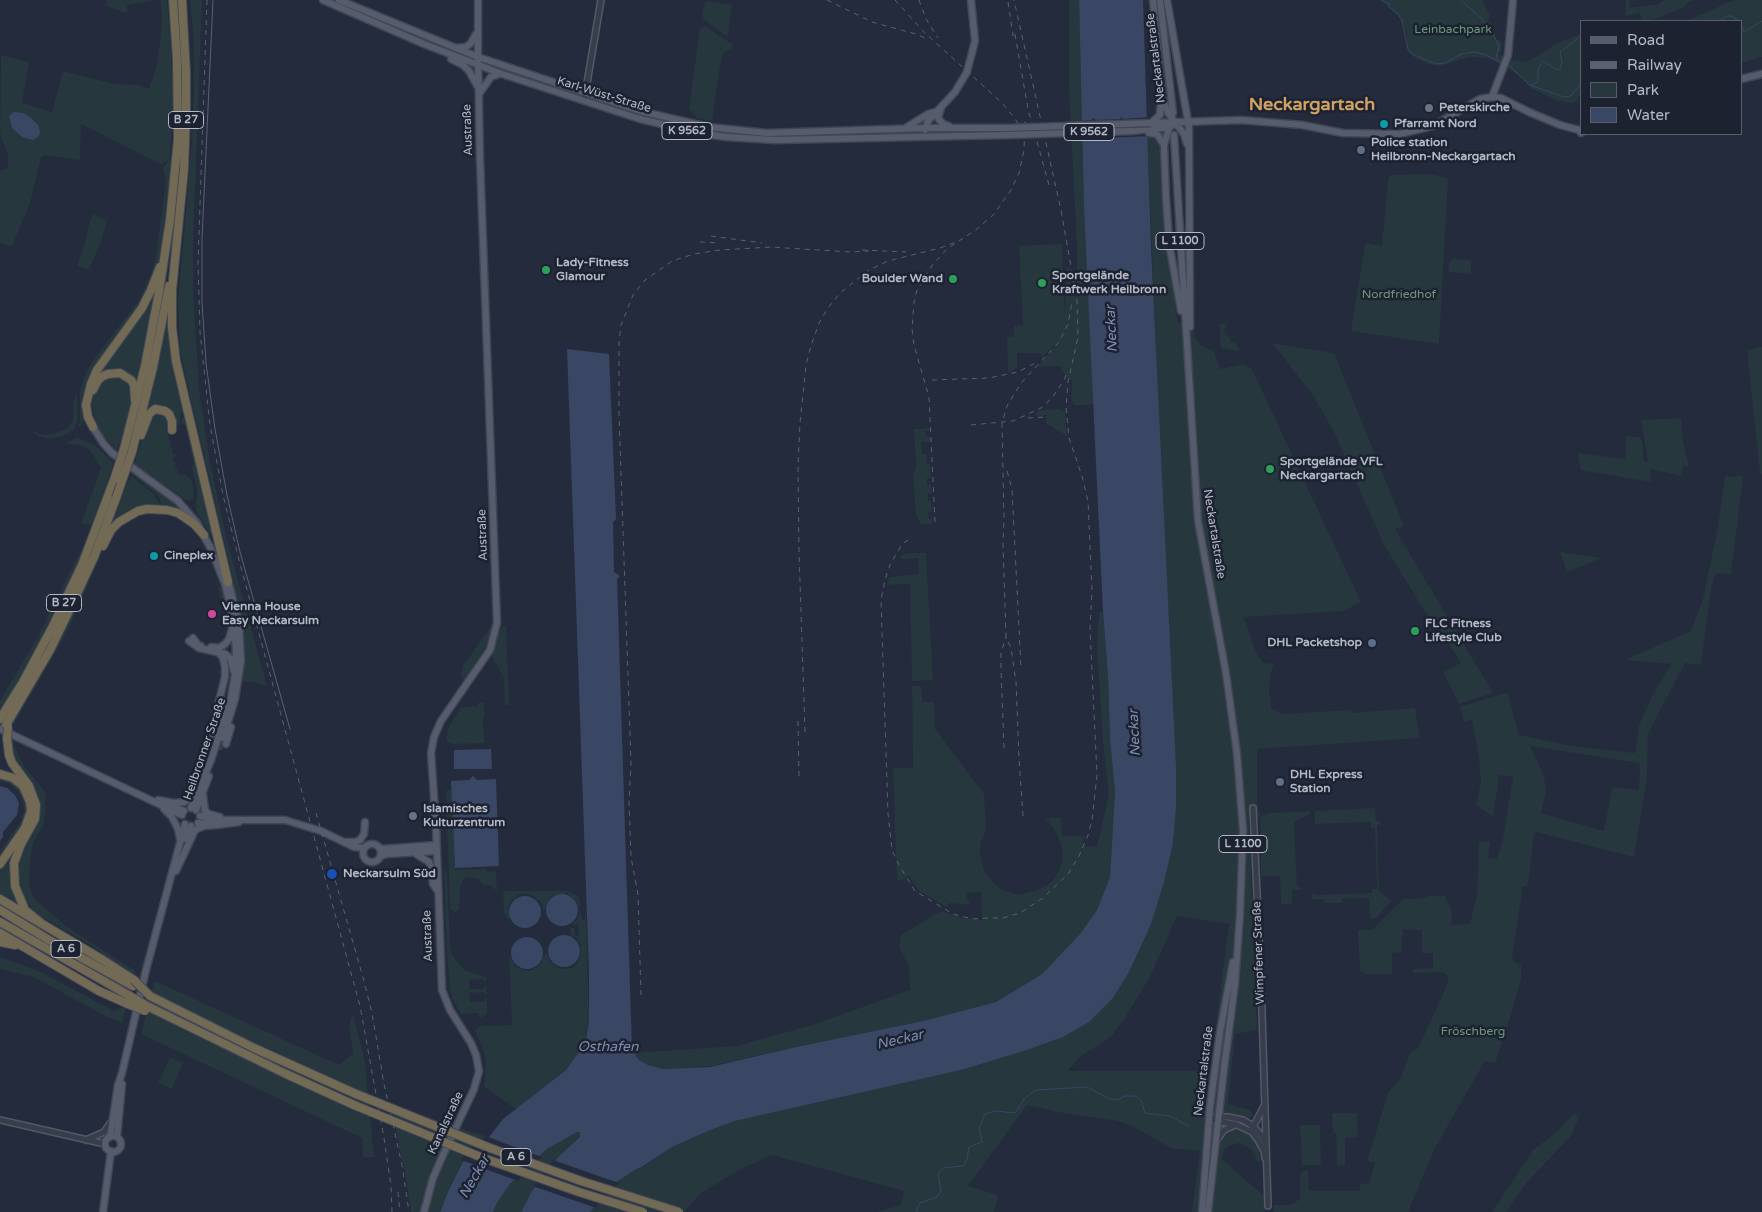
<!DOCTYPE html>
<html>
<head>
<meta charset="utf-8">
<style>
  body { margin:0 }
  #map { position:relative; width:1762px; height:1212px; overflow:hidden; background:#242b3c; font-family:"Varela Round",sans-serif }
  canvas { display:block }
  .legend { position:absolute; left:1580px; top:20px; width:162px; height:115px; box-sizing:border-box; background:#1d2231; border:1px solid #595e6d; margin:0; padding:6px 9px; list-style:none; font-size:15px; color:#b3b8c7 }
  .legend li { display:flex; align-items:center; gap:10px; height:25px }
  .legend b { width:25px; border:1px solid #595e6d }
</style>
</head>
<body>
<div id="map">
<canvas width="1762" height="1212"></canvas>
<ul class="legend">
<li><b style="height:6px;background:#565c6c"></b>Road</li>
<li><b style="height:6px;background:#5a6173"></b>Railway</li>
<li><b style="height:14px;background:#26373d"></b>Park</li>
<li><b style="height:14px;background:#394664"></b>Water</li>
</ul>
</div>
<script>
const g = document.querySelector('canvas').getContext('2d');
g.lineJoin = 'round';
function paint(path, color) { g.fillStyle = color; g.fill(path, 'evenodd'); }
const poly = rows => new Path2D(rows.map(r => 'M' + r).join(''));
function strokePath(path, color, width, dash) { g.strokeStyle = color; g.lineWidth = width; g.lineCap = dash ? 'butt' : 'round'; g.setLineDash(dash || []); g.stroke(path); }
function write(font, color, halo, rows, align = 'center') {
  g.font = font + ' "Varela Round",sans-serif'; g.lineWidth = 5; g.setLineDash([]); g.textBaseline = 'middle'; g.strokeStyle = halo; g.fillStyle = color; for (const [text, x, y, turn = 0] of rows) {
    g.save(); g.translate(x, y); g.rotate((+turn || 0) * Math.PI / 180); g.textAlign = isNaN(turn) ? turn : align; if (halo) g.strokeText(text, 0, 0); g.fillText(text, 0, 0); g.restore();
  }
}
paint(poly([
  [106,0,157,0,127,5,127,12,123,12,107,6],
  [160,0,167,0,171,50,173,91,170,158,162,165,81,124,80,160,44,155,41,157,30,203,12,246,0,243,0,170,7,169,8,162,8,153,1,138,0,131,1,55,29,62,22,103,52,112,63,71,115,84,138,85,149,88,156,69,160,44,162,13],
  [176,0,179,0,183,66,183,127,180,183,164,301,151,366,127,457,125,455,166,272,174,215],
  [190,0,202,0,193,245,193,284,199,390,210,462,226,537,267,686,254,682,231,680,231,648,218,587,234,583,192,404,180,349,178,301,192,142,194,88,194,41],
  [1069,0,1079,0,1084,209,1094,404,1087,405,1074,405,1071,398,1072,381,1061,371,1061,366,1037,367,1056,346,1055,345,1042,357,1040,353,1017,353,1017,368,1011,372,1008,371,1007,337,1014,336,1014,326,1023,325,1019,246,1062,244,1065,314,1067,265,1077,279,1077,245,1069,91],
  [1382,0,1482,0,1488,12,1508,27,1505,59,1527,62,1558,43,1581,34,1581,95,1574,103,1558,101,1530,88,1525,81,1510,69,1498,64,1499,62,1486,58,1470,57,1441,66,1428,64,1414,57,1409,53,1407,49,1407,31,1398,16],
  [1490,14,1507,27,1504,56,1498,55,1499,52,1501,52,1502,43,1496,38,1492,24,1488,20],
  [1626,0,1636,0,1629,1,1630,8,1659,4,1664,0,1694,0,1685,4,1685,7,1650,21,1642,21,1640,13,1625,16],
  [1734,0,1762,0,1762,57,1741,63,1741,21,1686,21],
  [708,1,732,5,728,35,726,36,704,20,702,15,704,6,705,2],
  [705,26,733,45,731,50,724,52,721,60,712,121,697,118,689,109,700,28],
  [174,31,175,132,161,251,157,269,146,297,99,364,85,392,84,419,81,425,77,429,80,420,80,392,86,372,95,358,139,300,151,274,156,256,166,180,163,168,173,154,174,141],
  [1160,126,1166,242,1178,323,1190,322,1193,325,1195,337,1201,345,1214,352,1220,369,1244,364,1252,369,1361,602,1344,611,1244,617,1256,653,1264,663,1274,664,1270,675,1269,696,1271,697,1271,708,1282,714,1351,710,1351,713,1415,708,1420,738,1257,749,1257,801,1260,816,1269,813,1310,811,1310,814,1294,822,1297,885,1304,890,1292,890,1292,904,1281,904,1280,876,1261,876,1260,817,1249,819,1257,1030,1235,1034,1228,1104,1250,1110,1253,1115,1250,1118,1228,1114,1226,1124,1244,1130,1255,1140,1254,1141,1259,1151,1261,1165,1253,1155,1253,1152,1246,1146,1239,1143,1229,1146,1224,1150,1222,1159,1264,1196,1265,1212,1192,1212,1200,1151,1171,1148,1134,1127,1118,1121,1057,1112,1027,1105,968,1186,998,1195,994,1212,877,1212,901,1205,904,1191,772,1155,743,1168,701,1193,684,1212,590,1212,618,1181,638,1168,641,1168,672,1147,708,1131,735,1121,961,1070,1173,843,1176,809,1176,766,1163,538,1147,127],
  [1177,916,1229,924,1210,1071,1068,1071,1081,1056,1111,1037,1123,1021,1149,979],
  [1428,174,1446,177,1448,181,1439,344,1351,331,1365,243,1382,246,1388,179,1392,175],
  [94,214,107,221,101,242,89,269,77,266,86,239,90,220],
  [1451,259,1471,260,1471,274,1448,272,1449,263],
  [158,281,137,389,128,375,100,377,98,372],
  [168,306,185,410,180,414,180,425,173,427,162,408,143,420],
  [1225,323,1227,327,1224,329,1232,343,1235,341,1239,349,1238,351,1222,348,1220,345,1220,324],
  [1272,343,1334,353,1404,526,1395,529,1493,693,1459,704,1443,672,1461,663,1441,632,1425,612,1384,545,1334,432,1312,394],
  [1762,347,1762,474,1760,474,1747,350],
  [109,376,125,377,132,386,132,398,131,408,120,444,119,444,117,451,104,437,97,425,92,408,93,393,98,383],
  [76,394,77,394,78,419,74,430,62,437,53,438,44,438,33,433,33,431,43,435,53,434,67,428,73,420,74,401],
  [1059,409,1065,412,1067,436,1046,423,1046,415,1035,416,1036,412,1042,410],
  [153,412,164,412,170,426,166,427,167,432,170,432,171,434,168,435,170,441,173,442,170,443,172,449,174,448,172,451,173,455,175,454,176,456,173,457,174,462,177,462,175,464,176,469,179,469,177,474,186,475,192,481,194,496,190,501,185,500,171,489,134,466,144,432],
  [186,412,216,544,196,511,197,491,192,466,194,465,185,425,182,424,181,422],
  [1681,418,1683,442,1689,467,1683,466,1682,476,1650,469,1651,482,1581,470,1577,453,1626,459,1626,436,1639,437,1642,440,1644,461,1648,461,1641,420],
  [929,428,929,431,925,431,926,437,930,437,930,442,921,442,922,454,926,454,927,464,930,464,931,478,927,478,927,485,931,485,932,493,928,493,928,501,931,501,932,512,928,512,929,519,932,519,932,524,920,524,920,521,916,516,913,473,916,468,914,429],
  [78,437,80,439,94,444,113,463,106,490,93,525,113,535,104,548,67,632,10,731,0,716,0,701,37,638,93,526,81,523,101,468,89,449,80,445,67,444,67,442],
  [132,471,170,498,190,517,162,505,157,494,132,474],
  [1738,475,1743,476,1731,574,1716,573,1711,589,1701,665,1685,663,1648,734,1647,777,1634,857,1536,832,1534,834,1530,870,1527,887,1523,886,1512,957,1514,962,1521,965,1521,980,1507,1028,1495,1063,1485,1061,1435,1148,1408,1212,1274,1212,1274,1205,1288,1205,1294,1203,1300,1199,1300,1175,1302,1171,1308,1171,1309,1191,1360,1191,1360,1184,1369,1183,1375,1163,1367,1161,1388,1093,1401,1077,1410,1053,1416,1050,1419,1046,1448,983,1448,977,1443,972,1413,973,1413,969,1433,968,1433,953,1422,953,1422,930,1403,929,1401,952,1392,953,1392,974,1365,974,1360,972,1358,930,1372,930,1403,899,1426,898,1428,896,1445,896,1452,912,1451,925,1470,924,1477,895,1479,842,1490,842,1488,858,1497,859,1503,839,1513,777,1499,775,1493,817,1476,805,1481,782,1479,759,1472,720,1464,722,1460,707,1505,693,1508,694,1519,735,1572,746,1635,753,1639,725,1652,696,1671,664,1624,660,1691,631,1703,599,1718,526,1725,476,1736,477],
  [1530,746,1639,763,1640,766,1639,790,1612,787,1604,831,1541,813,1546,792,1544,776],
  [131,476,154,494,160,505,154,505,107,531,113,516],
  [1560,552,1602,558,1567,572],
  [911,553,926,553,933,680,912,681,910,584,887,585,889,577,919,574,918,558,901,560,900,556],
  [1099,612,1103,612,1108,676,1110,740,1115,792,1110,877,1097,910,1080,934,1042,974,996,1002,923,1021,796,1047,711,1066,666,1069,648,1065,639,1060,633,1053,737,1046,812,1025,910,990,909,967,899,947,901,935,941,911,962,918,982,920,981,892,966,893,966,900,969,900,969,905,950,903,947,907,919,891,909,876,902,880,897,880,893,768,913,768,912,686,921,686,922,702,934,702,935,729,984,794,986,829,981,842,980,853,984,870,992,882,1002,890,1020,895,1040,889,1049,884,1058,873,1062,861,1063,853,1060,841,1054,829,1045,818,1061,818,1062,836,1085,836,1082,845,1086,847,1097,846,1109,794,1103,742,1097,645],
  [494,619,491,636,485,648,464,681,461,676,462,667,488,631],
  [506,626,509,705,505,705,504,678,492,657,493,649,502,627],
  [484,702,485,717,483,719,484,743,453,744,448,742,446,739,449,726,461,707,478,706,478,703],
  [9,741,14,741,14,746,24,766,45,792,46,797,44,824,33,843,30,862,29,884,34,899,70,929,136,971,134,975,119,966,94,947,40,916,33,911,25,899,23,900,18,888,18,862,20,853,38,822,39,799,32,784,13,761],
  [0,777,13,782,20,788,27,802,27,810,25,821,0,857,0,851,21,821,24,811,23,800,18,791,10,784,0,781],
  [452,789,455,870,487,869,487,872,496,871,497,891,489,885,483,885,479,879,467,877,463,880,460,888,459,909,455,912,450,909,446,793,446,791],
  [1375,808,1376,821,1380,821,1380,825,1377,825,1379,890,1392,901,1376,918,1372,919,1370,918,1369,898,1342,899,1342,903,1324,903,1323,899,1307,900,1312,899,1312,893,1317,895,1372,893,1372,889,1377,889,1375,828,1371,828,1371,822,1315,824,1315,811],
  [12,852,14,852,10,865,11,881,13,895,18,903,17,906,0,895,0,868],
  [444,869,447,874,450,945,452,955,464,970,486,977,486,982,484,981,483,979,469,980,469,989,484,989,484,986,486,986,487,995,485,995,484,992,469,993,470,1002,484,1002,485,999,487,999,487,1013,482,1017,479,1018,478,1013,461,1014,452,998,450,988,447,955],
  [503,891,568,891,579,897,582,920,585,920,585,914,586,914,589,1024,585,1043,566,1070,516,1109,484,1087,486,1063,483,1049,475,1030,480,1026,512,1025,509,956,515,966,524,970,529,971,537,967,542,962,545,953,547,953,550,962,560,969,572,968,577,964,581,954,581,945,577,938,569,934,569,933,571,933,570,928,574,928,575,936,579,936,578,923,576,923,576,925,571,925,578,918,580,909,577,901,567,893,553,896,549,899,545,909,543,909,541,902,532,895,520,894,511,901,508,909,510,919,508,919,504,912],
  [0,957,39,971,114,1011,123,1007,126,1008,122,1023,107,1017,34,977,0,969],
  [155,981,339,1065,353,1053,349,1025,353,1013,365,1062,374,1157,363,1157,362,1138,141,1034],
  [170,1057,183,1063,172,1089,158,1083],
  [390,1103,458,1128,489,1137,441,1207,440,1212,411,1212,405,1173],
  [1332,1113,1356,1113,1357,1115,1358,1137,1345,1138,1345,1165,1337,1166,1336,1133,1333,1133],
  [1574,1114,1579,1117,1571,1136,1527,1182,1506,1212,1492,1212,1533,1150,1562,1128,1563,1124],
  [1300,1125,1318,1125,1320,1127,1321,1165,1302,1165],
  [577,1131,580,1132,580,1137,559,1156,532,1191,521,1212,493,1212,497,1203,510,1184,547,1149]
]), '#26373d');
paint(poly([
  [1079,0,1143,0,1151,247,1176,766,1176,809,1173,843,1164,882,1151,924,1129,972,1113,998,1089,1022,1063,1037,1027,1050,961,1070,735,1121,708,1131,672,1147,640,1168,638,1168,618,1181,590,1212,521,1212,532,1191,559,1156,580,1137,580,1132,577,1132,547,1149,510,1184,497,1203,493,1212,440,1212,448,1192,464,1160,471,1151,489,1137,503,1119,566,1070,585,1043,589,1024,589,973,567,349,609,354,616,519,613,522,614,572,620,576,617,579,632,1050,639,1060,648,1065,664,1069,710,1067,796,1047,923,1021,996,1002,1042,974,1080,934,1097,910,1110,877,1115,792,1110,740,1108,676,1103,612,1084,209],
  [14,112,23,113,30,117,39,126,40,133,38,137,33,140,22,137,12,128,9,116],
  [491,749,492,769,454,769,454,750],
  [473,776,477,780,496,779,499,866,455,868,451,781,469,780],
  [0,786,7,788,15,795,19,803,17,815,3,832,3,837,0,841],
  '546 910a16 16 0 1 1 32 0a16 16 0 1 1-32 0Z',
  '509 912a16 16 0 1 1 32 0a16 16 0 1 1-32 0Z',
  '548 951a16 16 0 1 1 32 0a16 16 0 1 1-32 0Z',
  '511 953a16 16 0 1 1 32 0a16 16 0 1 1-32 0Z'
]), '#394664');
paint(poly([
  [1121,117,1123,119,1149,117,1150,136,1080,139,1080,121,1091,120,1093,118,1096,120,1120,119],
  [486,1136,509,1145,542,1157,518,1181,461,1160,469,1149],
  [553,1160,610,1180,619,1183,596,1208,533,1186]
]), '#242b3c');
strokePath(poly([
  [1381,0,1389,4,1388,6,1397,13,1402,20,1408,49,1412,54,1436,64,1445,63,1461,54,1475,52,1486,55,1502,63],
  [1461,0,1481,18,1492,33,1499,46,1498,52,1497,54,1497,59],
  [1719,21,1727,16,1732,16,1739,21],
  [1741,24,1744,32,1762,21],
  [1508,65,1530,85,1564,97,1571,96,1581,83],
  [1532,85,1538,82,1538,70,1543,61,1557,70,1560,69,1562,62,1560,52,1581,36],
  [916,1212,920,1203,937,1197,941,1191,938,1174,943,1168,963,1166,967,1159,969,1147,982,1142,979,1128,985,1114,995,1111,1015,1113,1025,1098,1036,1090,1087,1087,1110,1099,1118,1100,1124,1096,1135,1096,1141,1100,1145,1113,1170,1116,1190,1127]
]), '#394664', 1);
strokePath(poly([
  [209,741,212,745,221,747,226,744]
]), '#394051', 6, [6, 3]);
const minor = poly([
  [584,101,601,0],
  [1253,808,1261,980,1268,1206],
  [1216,1117,1228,1117,1243,1120,1253,1126,1262,1136,1266,1144],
  [1209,1118,1218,1121,1237,1125,1252,1132,1258,1140,1264,1151,1265,1158],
  [0,1120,105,1144],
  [1252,1129,1264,1106],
  [86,1140,104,1132,111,1122],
  [1217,1140,1224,1130,1235,1125]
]);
const major = poly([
  [323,0,424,44,502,74,640,119,700,133,726,137,775,140,1007,135],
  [339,0,478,57,640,111,708,127,767,133,925,128,1007,128],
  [1153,0,1163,99,1168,113,1175,122],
  [1160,0,1173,113],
  [1167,0,1189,127,1190,327],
  [456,48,466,47,471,43,476,34],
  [451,59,463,65,469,71,478,87],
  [1741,79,1762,74],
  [479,94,491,77,499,74],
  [1492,97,1508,55,1513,0],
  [941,108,938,118,943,124,949,126],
  [1171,122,1164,145,1166,197,1169,243,1181,311],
  [1151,123,1241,120,1302,125,1343,133,1400,134,1433,126,1480,99,1492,97,1501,98,1529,112,1560,125,1579,130,1581,133],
  [1151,123,1160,115,1161,100],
  [1172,123,1178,126,1184,134,1187,144],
  [907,127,928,114,935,112],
  [925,130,928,121,955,92,967,72,975,41,971,0],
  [1132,131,1170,127],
  [1149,133,1157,134,1164,145],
  [1174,135,1198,521,1226,673,1237,754,1243,830,1240,914,1235,984,1224,1069,1208,1212],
  [93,427,103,443,112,453,178,501,197,523,211,549,225,584,231,609,236,648,235,674,231,698,211,760,191,808],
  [193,638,198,645,201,646],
  [189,641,199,648,225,654,230,658,234,671],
  [211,647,219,648,225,644,229,639,233,626],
  [0,729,182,815],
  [223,738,235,699,241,661,239,624,228,580],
  [209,741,225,677,225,667,223,658,219,653],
  [226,744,231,727],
  [203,795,205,811,209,814,220,817],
  [158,800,174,803,184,802,197,790],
  [172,806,184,811],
  [164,809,172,817,178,829,180,839],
  [196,810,209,776],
  [200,816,217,820,285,820,321,831,354,847,364,848],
  [198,823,217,825,239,822],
  [186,839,191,826],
  [346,842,355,842,360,840,364,834,365,822],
  '363 853a9 9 0 1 1 18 0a9 9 0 1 1-18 0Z',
  [381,849,436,845],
  [416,854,429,862,432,870,433,884,437,890],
  [381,856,387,854,436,851],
  [176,871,195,830,204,826,217,825],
  '105 1144a8 8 0 1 1 16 0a8 8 0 1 1-16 0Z',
  [110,1137,118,1085,122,1073,146,970,185,824],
  [117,1137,122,1084],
  [103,1212,111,1151],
  [424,1212,433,1178,443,1155,474,1089,479,1071,476,1055,471,1043,450,1010,442,990,436,826,431,753,434,737,441,721,490,650,497,623,480,159,478,57,478,0],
  [1202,1212,1210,1107,1220,1032,1233,962]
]);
const highway = poly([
  [182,0,186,72,186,115,184,169,172,290,172,327,176,361,228,582],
  [93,390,98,380,103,376,108,374,120,373,131,380,134,385,135,400],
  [93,427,88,417,86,405,91,384,97,370,142,308,151,290,160,267],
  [141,435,149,414,155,409,165,411,169,414,172,421,172,430],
  [124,449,145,366,159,292,170,220,178,139,177,60,173,0],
  [132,452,153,367,169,286],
  [103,546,111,530,119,522,138,511,147,509,167,510,178,513,194,524,204,535],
  [0,719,23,682,53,626,82,565,114,480],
  [6,725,50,650,67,615,94,557,116,498],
  [7,738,9,755,12,763,29,786,36,805,35,819,21,844,14,863,15,886,25,910,41,923],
  [0,774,13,778,23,786,30,802,31,811,25,828,0,864],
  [0,899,103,960,134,980],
  [0,910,49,940,133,986],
  [0,922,130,996],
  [0,933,99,991,128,1004],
  [0,942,15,945],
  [150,996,254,1048,356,1094],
  [147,1006,284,1073,354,1105]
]);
strokePath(minor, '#535867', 8);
strokePath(major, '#414655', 9);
strokePath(highway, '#434857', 10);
strokePath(minor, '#383d4c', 5);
strokePath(major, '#565c6c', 6);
strokePath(highway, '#726a55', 8);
strokePath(poly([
  [213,0,202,239,202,302,206,363,215,429,227,495,240,552,290,729]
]), '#5a6173', 1);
strokePath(poly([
  [207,0,198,264,200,332,210,425,223,495,239,560,360,1006,384,1138,391,1186,392,1212],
  [827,0,872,22,916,34,929,40],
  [895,0,924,32,1002,103,1013,116,1024,132],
  [919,0,926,19,938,38],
  [1008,2,1014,42],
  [1015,34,1028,109,1049,185],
  [711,236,762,243],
  [700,242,720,243],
  [862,250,906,252],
  [932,380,989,378,1018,372,1037,362],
  [1028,418,1045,417],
  [971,425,1013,421,1041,408,1052,398,1064,380,1067,373],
  [1007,471,1012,489,1021,668],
  [935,522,929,397,914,345,912,329,914,302,917,290,933,264,947,249,977,229,994,214,1011,190,1019,173,1024,150,1025,119],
  [908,540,902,544,890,565,885,580,881,600,888,814,892,850,899,865,915,891,953,914,972,919,988,918,1003,918,1020,913,1043,898,1068,874,1079,856,1088,835,1092,820,1097,775,1090,629,1092,590,1088,501,1082,476,1069,438,1066,407,1068,382,1078,337,1077,301,1061,210,1014,0],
  [798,721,799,778],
  [805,732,799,552,798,465,800,423,806,365,811,346,819,323,828,308,840,293,869,270,888,261,940,248,959,241],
  [1004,748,1001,669,1001,653,1006,637],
  [316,813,364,981,372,1013,384,1084,402,1165,409,1212],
  [1023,816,1019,758,1016,682,1011,648,1006,637,1003,544,1004,519,1002,423,1007,406,1021,383,1059,342,1068,324,1072,302],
  [641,995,638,894,631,857,629,802,631,763,619,414,619,341,621,325,633,295,644,281,672,261,694,254,720,250,771,247,850,252,869,251],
  [398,1192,400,1212]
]), '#5a6173', 1, [5, 5]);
const majorBridge = poly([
  [1007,128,1151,123],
  [1007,135,1132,131]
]);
const highwayBridge = poly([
  [114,480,124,449],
  [116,498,132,452],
  [7,738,8,727],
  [134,980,150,996],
  [130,996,147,1006],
  [128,1004,145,1011],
  [356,1094,490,1148,581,1181,679,1212],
  [354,1105,483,1158,579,1192,643,1212]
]);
strokePath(majorBridge, '#414655', 9, []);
strokePath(highwayBridge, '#434857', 10, []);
strokePath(majorBridge, '#565c6c', 6);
strokePath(highwayBridge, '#726a55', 8);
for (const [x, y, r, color] of [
  [1429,108,5,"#6b7280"],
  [1384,124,5,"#0f9aa8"],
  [1361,150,5,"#5c6f8a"],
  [546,270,5,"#2e9e5b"],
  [953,279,5,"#2e9e5b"],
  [1042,283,5,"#2e9e5b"],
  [1270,469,5,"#2e9e5b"],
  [154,556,5,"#0f9aa8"],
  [212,614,5,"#d1479c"],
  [1415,631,5,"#2e9e5b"],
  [1372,643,5,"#5c6f8a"],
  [1280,782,5,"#5c6f8a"],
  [413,816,5,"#6b7280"],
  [332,874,6,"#1a4fb4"]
]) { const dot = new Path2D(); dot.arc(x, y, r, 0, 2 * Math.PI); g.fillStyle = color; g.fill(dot); strokePath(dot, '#1d2231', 2); }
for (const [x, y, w] of [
  [186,120,35],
  [687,131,50],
  [1089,132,50],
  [1180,241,48],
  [64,603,35],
  [1243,844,48],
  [66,949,30],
  [516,1157,30]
]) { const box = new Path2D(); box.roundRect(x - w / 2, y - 8.5, w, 17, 4); g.fillStyle = '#1d2231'; g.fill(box); strokePath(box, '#b3b8c7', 1); }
write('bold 11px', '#b3b8c7', null, [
  ["B 27",186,120],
  ["K 9562",687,131],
  ["K 9562",1089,132],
  ["L 1100",1180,241],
  ["B 27",64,603],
  ["L 1100",1243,844],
  ["A 6",66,949],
  ["A 6",516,1157]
]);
write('12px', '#6b987b', '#1d2231', [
  ["Leinbachpark",1453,30],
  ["Nordfriedhof",1399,295],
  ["Fröschberg",1473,1032]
]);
write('12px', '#b3b8c7', '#1d2231', [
  ["Neckartalstraße",1156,58,-97],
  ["Karl-Wüst-Straße",604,95,17],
  ["Austraße",468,130,-92],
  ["Neckartalstraße",1214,534,81],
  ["Austraße",483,535,-92],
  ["Heilbronner Straße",205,749,-71],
  ["Austraße",428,936,-92],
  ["Wimpfener Straße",1259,953,-92],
  ["Neckartalstraße",1204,1071,-83],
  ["Kanalstraße",446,1123,-65]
]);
write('bold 12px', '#b3b8c7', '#1d2231', [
  ["Peterskirche",1439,108],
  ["Pfarramt Nord",1394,124],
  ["Police station",1371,143],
  ["Heilbronn-Neckargartach",1371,157],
  ["Lady-Fitness",556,263],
  ["Glamour",556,277],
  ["Sportgelände",1052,276],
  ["Kraftwerk Heilbronn",1052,290],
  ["Boulder Wand",943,279,"right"],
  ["Sportgelände VFL",1280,462],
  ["Neckargartach",1280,476],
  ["Cineplex",164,556],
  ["Vienna House",222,607],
  ["Easy Neckarsulm",222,621],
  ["FLC Fitness",1425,624],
  ["Lifestyle Club",1425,638],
  ["DHL Packetshop",1362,643,"right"],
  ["DHL Express",1290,775],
  ["Station",1290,789],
  ["Islamisches",423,809],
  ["Kulturzentrum",423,823],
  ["Neckarsulm Süd",343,874]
], 'left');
write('italic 14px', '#7c8bae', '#1d2231', [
  ["Neckar",1112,329,-93],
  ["Neckar",1135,733,-93],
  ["Neckar",900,1040,-13],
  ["Osthafen",608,1047],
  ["Neckar",475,1177,-60]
]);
write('bold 18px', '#d1a264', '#1d2231', [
  ["Neckargartach",1312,105]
]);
</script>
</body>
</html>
